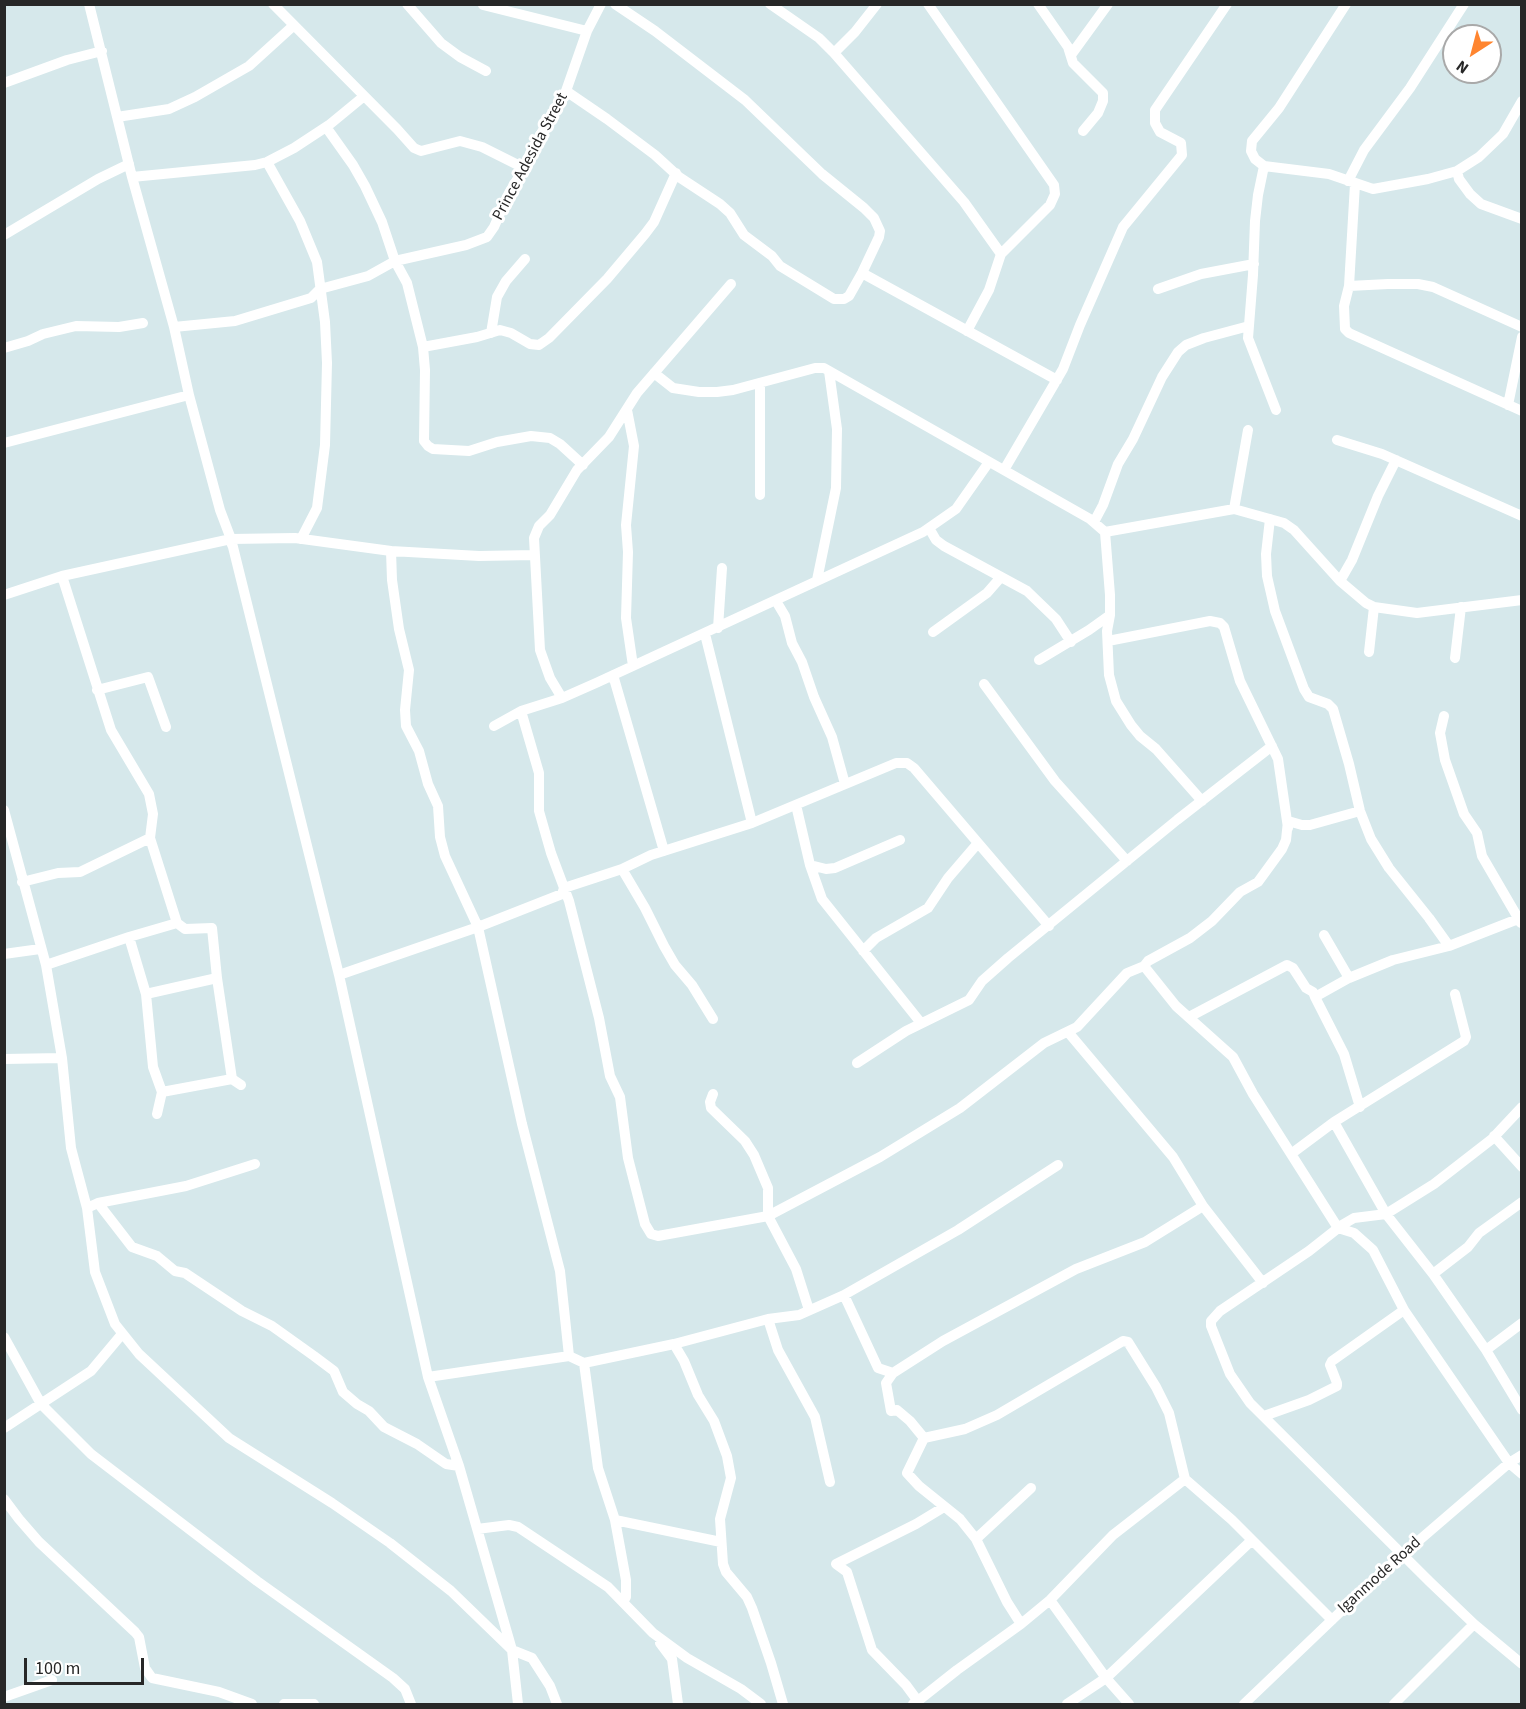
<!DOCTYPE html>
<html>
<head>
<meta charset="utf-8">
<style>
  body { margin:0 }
  #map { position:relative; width:1526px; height:1709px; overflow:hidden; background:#d6e8eb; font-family:"Source Sans 3",sans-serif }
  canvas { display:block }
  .frame { position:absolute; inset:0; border:6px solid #272727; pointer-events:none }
  .north { position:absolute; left:1442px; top:24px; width:60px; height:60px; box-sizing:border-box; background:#fff; border:2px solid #a9a9a9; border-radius:50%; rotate:216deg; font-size:16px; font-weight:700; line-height:24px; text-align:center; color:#272727 }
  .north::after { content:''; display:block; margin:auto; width:21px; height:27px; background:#ff852f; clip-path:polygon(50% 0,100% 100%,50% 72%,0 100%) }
  .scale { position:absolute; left:24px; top:1658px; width:120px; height:27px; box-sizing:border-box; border:3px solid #272727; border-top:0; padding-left:8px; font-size:18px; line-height:21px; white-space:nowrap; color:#272727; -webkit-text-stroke:4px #fff; paint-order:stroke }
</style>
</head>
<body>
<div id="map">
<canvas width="1526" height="1709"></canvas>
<div class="frame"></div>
<div class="north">N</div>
<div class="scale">100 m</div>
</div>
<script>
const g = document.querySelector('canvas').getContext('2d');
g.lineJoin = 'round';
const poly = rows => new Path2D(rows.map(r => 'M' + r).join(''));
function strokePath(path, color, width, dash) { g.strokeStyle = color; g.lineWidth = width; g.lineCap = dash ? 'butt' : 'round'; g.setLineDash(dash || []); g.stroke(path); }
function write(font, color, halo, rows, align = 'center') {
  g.font = font + ' "Source Sans 3",sans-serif'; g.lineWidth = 6; g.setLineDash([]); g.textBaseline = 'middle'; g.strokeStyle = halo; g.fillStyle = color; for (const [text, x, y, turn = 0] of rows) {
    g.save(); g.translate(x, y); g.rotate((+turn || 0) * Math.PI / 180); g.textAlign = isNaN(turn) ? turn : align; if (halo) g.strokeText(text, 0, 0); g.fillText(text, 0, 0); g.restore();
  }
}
strokePath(poly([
  [89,4,132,177,174,327,189,395,220,510,231,539,339,975,428,1377,459,1466,512,1650,518,1704],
  [273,4,397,129,414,148,421,151,460,141,482,147,524,168],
  [407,4,441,43,460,57,486,71],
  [770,4,819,38,834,53,964,202,1001,254],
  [928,4,1054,185,1055,194,1050,205,1001,254,989,290,967,331],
  [1038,4,1068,47,1073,63,1103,93,1103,101,1098,113,1083,131],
  [1346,4,1279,108,1252,141,1251,151,1255,159,1264,166,1329,174,1373,189,1428,179,1457,171,1479,157,1503,134,1522,101],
  [483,5,587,31],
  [834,53,855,32,877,4],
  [1071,55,1108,4],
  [4,83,67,60,102,51],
  [566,91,607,119,655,155,679,177,720,204,730,213,744,235,772,256,780,266,834,299,844,299,849,296,862,273,879,237,880,231,874,218,864,208,822,174,745,100,655,31,615,4],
  [117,117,169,109,195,97,249,66,293,26],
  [326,127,353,165,365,186,382,222,395,261,407,283,423,347,425,370,424,441,428,446,433,449,469,451,497,442,531,436,550,438,560,444,583,465],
  [267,162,300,221,317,262,325,322,327,363,325,445,317,508,301,539],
  [1264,166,1258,195,1255,221,1253,275,1248,338,1276,410],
  [1457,171,1459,179,1470,194,1481,204,1522,219],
  [132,177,255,165,267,162,294,148,329,125,363,97],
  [1348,181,1364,150,1410,88,1464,4],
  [1355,184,1349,286,1344,306,1345,329,1349,333,1522,411],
  [4,235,98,179,129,164],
  [862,273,1057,380],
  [1349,286,1388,284,1418,284,1433,287,1522,327],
  [1158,289,1201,274,1254,264],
  [174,327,235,321,311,298,320,289,368,276,395,261,466,245,487,237,494,227,509,193,524,168,532,149,566,91,587,31,601,4],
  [491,333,497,297,506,281,525,259],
  [423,347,477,337,500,330,511,333,530,344,539,345,549,338,607,279,645,234,654,222,676,173],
  [4,348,28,341,43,334,76,326,119,327,143,323],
  [654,373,673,388,699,392,717,392,733,390,815,368,824,368,1090,519,1105,532,1234,509,1284,523,1294,530,1340,581,1366,603,1374,607,1417,613,1522,600],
  [1508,405,1522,337],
  [627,410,634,446,626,525,628,552,626,618,633,666],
  [1337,440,1382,454,1522,516],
  [4,443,189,395],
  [1004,470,1063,369,1080,325,1123,227,1182,155,1181,143,1160,132,1155,123,1155,110,1227,4],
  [760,495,760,384],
  [1234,509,1248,430],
  [1270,519,1266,554,1267,576,1275,611,1304,689,1309,697,1328,704,1333,709,1349,764,1360,811,1371,839,1389,868,1429,918,1449,946],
  [1094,522,1103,505,1118,464,1133,439,1162,377,1178,352,1186,345,1204,338,1249,326],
  [929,528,936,540,944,546,1027,591,1056,619,1071,642],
  [1105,532,1110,595,1110,615,1107,631,1109,675,1116,701,1131,725,1140,736,1156,749,1202,801],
  [231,539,295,538,391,551,392,580,399,629,409,670,405,710,406,726,419,751,428,784,438,806,440,837,445,856,478,927,522,1124,560,1271,569,1356],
  [391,551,479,556,535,555],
  [62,576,111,730,149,794,153,814,150,838,177,923,185,929,212,928,217,978,232,1079,241,1085],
  [817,580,836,488,837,429,829,371],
  [1340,581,1352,560,1378,496,1396,460],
  [4,595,62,576,231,539,232,545],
  [776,601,785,616,792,643,802,662,814,697,832,737,845,784],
  [718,628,722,568],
  [933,632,987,593,1001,577],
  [705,634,752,823],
  [1108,641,1210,621,1220,623,1224,627,1240,681,1278,759,1288,828],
  [1369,652,1374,607],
  [1455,658,1461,607],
  [1039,660,1089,630,1110,615],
  [613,675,664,851],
  [984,684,1055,781,1127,861],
  [97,690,148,677,166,727],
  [562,698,550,678,540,650,534,538,539,526,550,515,577,470,609,437,637,393,731,284],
  [521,711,539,773,539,811,551,853,569,901,599,1018,610,1076,620,1097,628,1158,645,1224,651,1234,658,1236,768,1216,880,1157,960,1108,1044,1043,1077,1027,1127,973,1144,966,1148,961,1190,938,1212,921,1240,892,1258,882,1282,849,1286,840,1288,821],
  [1444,716,1440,733,1445,760,1464,814,1477,833,1482,856,1521,923],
  [494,726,521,711,562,698,596,683,923,532,956,509,989,462],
  [796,805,810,865,822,899,921,1023],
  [4,810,46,965,62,1058,71,1148,87,1208,95,1272,115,1324,139,1354,229,1438,332,1503,390,1543,451,1591,512,1650,532,1658,550,1686,557,1704],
  [1288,821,1302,825,1310,825,1360,811],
  [810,865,826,869,835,868,900,840],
  [622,869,645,908,664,946,675,965,692,985,713,1019],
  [22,882,58,873,80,872,150,838],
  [1324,935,1349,978],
  [129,937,146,994,153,1067,162,1092,157,1114],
  [863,951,876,938,928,908,948,878,978,843],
  [4,954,40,949],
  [46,965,129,937,177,923],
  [1144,966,1176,1006,1233,1057,1253,1094,1338,1228,1354,1233,1373,1250,1404,1310,1509,1463,1522,1474],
  [339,975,478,927,562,894,564,888,622,869,651,855,752,823,896,763,907,763,914,768,1049,926],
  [146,994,217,978],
  [1315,997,1344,1054,1360,1107],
  [1189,1017,1287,965,1293,968,1306,988,1313,992,1315,997,1349,978,1393,960,1449,946,1518,919],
  [1068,1032,1173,1157,1203,1206,1263,1283],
  [4,1059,62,1058],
  [857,1063,906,1031,969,1000,982,981,1008,958,1177,820,1272,746],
  [162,1092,232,1079],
  [713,1094,710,1102,711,1108,745,1141,754,1155,768,1188,768,1216,796,1269,809,1310],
  [1522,1107,1492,1139,1434,1184,1386,1214,1354,1218,1342,1225,1309,1251,1220,1311,1211,1321,1211,1326,1230,1374,1250,1403,1430,1582,1474,1624,1522,1664],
  [1334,1122,1386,1214,1433,1274,1486,1350,1522,1410],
  [1494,1136,1522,1167],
  [1291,1154,1334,1122,1464,1041,1466,1037,1455,994],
  [98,1203,186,1186,255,1164],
  [87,1208,98,1203,132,1247,157,1256,175,1271,185,1273,242,1311,272,1326,314,1356,334,1371,343,1392,357,1404,369,1411,384,1427,417,1444,446,1464,459,1466],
  [1433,1274,1468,1247,1479,1233,1522,1202],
  [844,1295,878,1368,893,1373],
  [768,1319,778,1350,815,1417,830,1482],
  [4,1337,41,1404,91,1454,257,1581,393,1678,405,1689,411,1704],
  [674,1344,684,1361,698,1395,714,1421,727,1456,731,1478,720,1519,723,1564,726,1572,747,1597,752,1608,771,1663,783,1704],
  [1486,1350,1522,1323],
  [584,1363,598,1468,615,1520,626,1580,626,1597,623,1602],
  [428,1377,569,1356,584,1363,674,1344,768,1319,799,1315,844,1295,958,1230,1058,1165],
  [1264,1416,1309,1400,1337,1386,1337,1383,1330,1365,1332,1361,1404,1310],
  [4,1428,91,1371,122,1334],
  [924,1438,965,1429,997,1415,1123,1341,1128,1342,1156,1387,1169,1413,1185,1479,1232,1520,1332,1620],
  [924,1438,910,1421,897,1410,891,1411,886,1383,893,1373,943,1341,1076,1269,1145,1242,1203,1206],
  [924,1438,907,1473,919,1486,960,1519,976,1539,1007,1602,1021,1624],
  [4,1499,19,1519,39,1542,135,1632,139,1637,145,1668,152,1678,219,1692,252,1704],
  [615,1520,721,1542],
  [477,1529,509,1525,518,1527,608,1587,653,1633,687,1658,741,1689,761,1704],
  [976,1539,1031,1488],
  [1050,1600,1106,1678,1129,1704],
  [660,1643,672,1659,678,1704],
  [4,1697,52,1680],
  [284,1704,314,1704],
  [913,1704,917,1700,906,1685,872,1650,847,1572,836,1564,916,1524,944,1507],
  [914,1704,957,1670,1021,1624,1050,1600,1113,1535,1185,1479],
  [1067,1704,1106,1678,1252,1540],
  [1244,1704,1380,1574,1509,1463,1522,1455],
  [1394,1704,1474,1624]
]), '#fff', 10);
write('16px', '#272727', '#fff', [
  ["Prince Adesida Street",531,157,-62],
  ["Iganmode Road",1380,1576,-42]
]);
</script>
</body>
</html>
